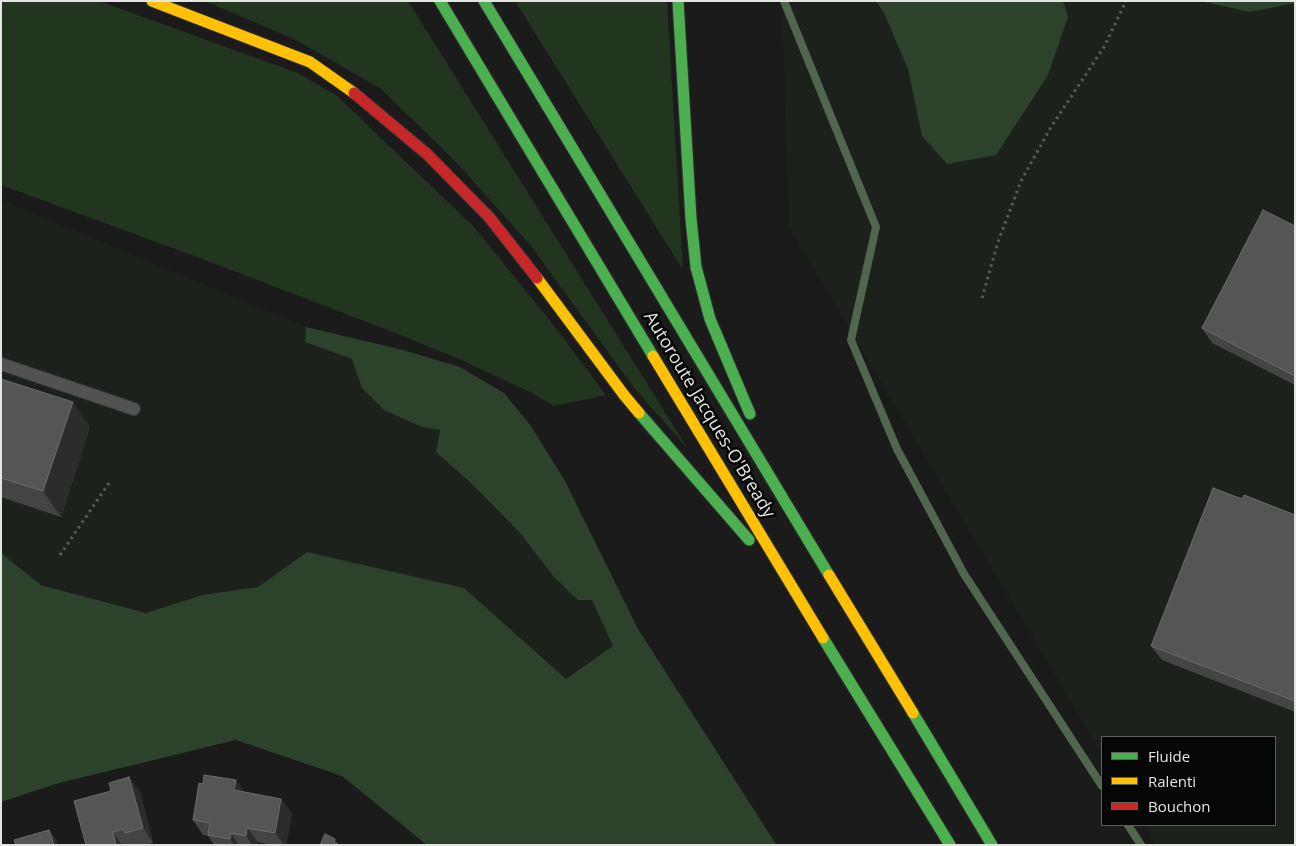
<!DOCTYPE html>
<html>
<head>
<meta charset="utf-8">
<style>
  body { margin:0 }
  #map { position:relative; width:1296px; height:846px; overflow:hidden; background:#1a1b1a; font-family:"Open Sans",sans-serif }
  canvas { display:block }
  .frame { position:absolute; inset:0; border:2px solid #e3e5e2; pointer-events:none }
  .legend { position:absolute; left:1101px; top:736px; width:175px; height:90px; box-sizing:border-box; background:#050605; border:1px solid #5e5f5d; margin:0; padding:6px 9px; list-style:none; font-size:15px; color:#e3e5e2 }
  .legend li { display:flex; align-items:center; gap:10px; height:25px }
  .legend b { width:25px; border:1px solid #5e5f5d }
</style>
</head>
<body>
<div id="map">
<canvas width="1296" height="846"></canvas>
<div class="frame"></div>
<ul class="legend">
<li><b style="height:6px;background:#4caf50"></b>Fluide</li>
<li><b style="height:6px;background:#ffc107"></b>Ralenti</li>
<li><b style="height:6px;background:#c62828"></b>Bouchon</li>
</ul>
</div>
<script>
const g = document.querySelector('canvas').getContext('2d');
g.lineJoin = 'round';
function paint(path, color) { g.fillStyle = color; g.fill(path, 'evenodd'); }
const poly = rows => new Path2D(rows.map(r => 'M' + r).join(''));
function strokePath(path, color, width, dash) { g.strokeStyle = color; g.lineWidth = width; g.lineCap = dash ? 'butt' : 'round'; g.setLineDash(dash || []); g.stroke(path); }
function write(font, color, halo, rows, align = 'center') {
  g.font = font + ' "Open Sans",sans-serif'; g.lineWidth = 5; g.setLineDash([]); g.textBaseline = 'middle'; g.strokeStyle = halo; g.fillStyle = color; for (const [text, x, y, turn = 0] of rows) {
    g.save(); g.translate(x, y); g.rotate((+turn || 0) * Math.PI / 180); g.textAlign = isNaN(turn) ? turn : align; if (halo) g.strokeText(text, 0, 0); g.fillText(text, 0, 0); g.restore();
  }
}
paint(poly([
  [782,1,1295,1,1295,845,1156,845,1145,825,1275,825,1275,737,1102,737,1102,754,789,227],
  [1,200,306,327,305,342,352,359,362,388,422,427,440,430,436,452,471,483,520,533,554,577,592,600,613,646,566,679,464,588,307,552,259,587,202,595,146,613,41,584,1,553]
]), '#1c221b');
paint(poly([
  [1,1,99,1,298,73,336,95,474,227,552,323,606,395,554,406,532,393,461,360,398,334,205,260,1,185],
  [205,1,408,1,688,449,635,389,531,246,457,163,380,88,294,39],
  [515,1,667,1,683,270]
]), '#21351f');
paint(poly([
  [876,1,1063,1,1068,17,1048,75,996,155,947,164,922,136,908,69,884,13],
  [1200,1,1295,1,1295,3,1250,12],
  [306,327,403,350,460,367,504,393,531,426,565,481,638,629,776,844,427,845,342,776,236,740,59,783,1,802,1,553,41,585,146,613,202,595,258,587,307,552,464,588,566,679,613,646,592,600,578,600,554,577,520,533,471,483,436,452,440,430,422,427,384,410,362,388,352,359,305,342]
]), '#2d422b');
strokePath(poly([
  [784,1,876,227,851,340,897,449,964,574,1102,786],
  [1128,825,1141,845]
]), '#4f674d', 8);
const lane = poly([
  [1,364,134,409]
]);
const fast = poly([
  [440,1,653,356],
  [484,1,829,575],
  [678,1,691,219,696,267,710,319,750,414],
  [639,413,749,540],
  [823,638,950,845],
  [913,713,992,845]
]);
const slow = poly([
  [152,1,310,62,354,93],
  [537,278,624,395,639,413],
  [653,356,823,638],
  [829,575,913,713]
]);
const jam = poly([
  [354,93,427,154,489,217,537,278]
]);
strokePath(lane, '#353635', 14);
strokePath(fast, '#353635', 13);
strokePath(slow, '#353635', 13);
strokePath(jam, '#353635', 13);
strokePath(poly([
  [982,298,998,242,1021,181,1051,127,1104,47,1126,1],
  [60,555,109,483]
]), '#5a5b59', 3, [2.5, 4]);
strokePath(lane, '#525351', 12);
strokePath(fast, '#4caf50', 11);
strokePath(slow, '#ffc107', 11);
strokePath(jam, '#c62828', 11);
paint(poly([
  [1295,226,1295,385,1212,343,1202,328],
  [1,379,90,427,61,517,1,497],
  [1242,499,1295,515,1295,712,1162,660,1151,646],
  [129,777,140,792,153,843,146,845,133,845,132,844,129,845,86,845,111,791],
  [236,780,244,792,281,799,292,813,286,845,271,845,258,842,257,845,214,845,208,836,203,835,193,820,203,784]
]), '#434543');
paint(poly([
  [73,402,90,427,61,517,43,491],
  [129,777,140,792,153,843,143,828],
  [236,780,246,795,234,790],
  [281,799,292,813,286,845,284,845,275,833],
  [247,828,258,842,257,845,252,845,246,836],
  [49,830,57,840,58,845,54,845],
  [113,832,122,845,116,845],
  [231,833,239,845,234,845,230,839],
  [335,839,339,845,334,842]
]), '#2b2d2b');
const building = poly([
  [1263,210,1295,226,1295,376,1202,328,1263,210],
  [1,379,73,402,43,491,1,478,1,379],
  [1213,488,1242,499,1244,495,1295,515,1295,701,1151,646,1213,488],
  [204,775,236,780,234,790,281,799,275,833,247,828,246,836,231,833,230,839,208,835,210,823,193,820,199,783,203,784,204,775],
  [129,777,143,828,125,833,124,829,113,832,116,845,86,845,74,801,111,791,109,783,129,777],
  [49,830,54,845,16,845,14,840,49,830],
  [325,834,335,839,334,842,339,845,320,845,325,834]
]);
paint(building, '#545654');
strokePath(building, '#6b6d6a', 1);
write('18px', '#e3e5e2', '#050605', [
  ["Autoroute Jacques-O'Bready",709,415,59]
]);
</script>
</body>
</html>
